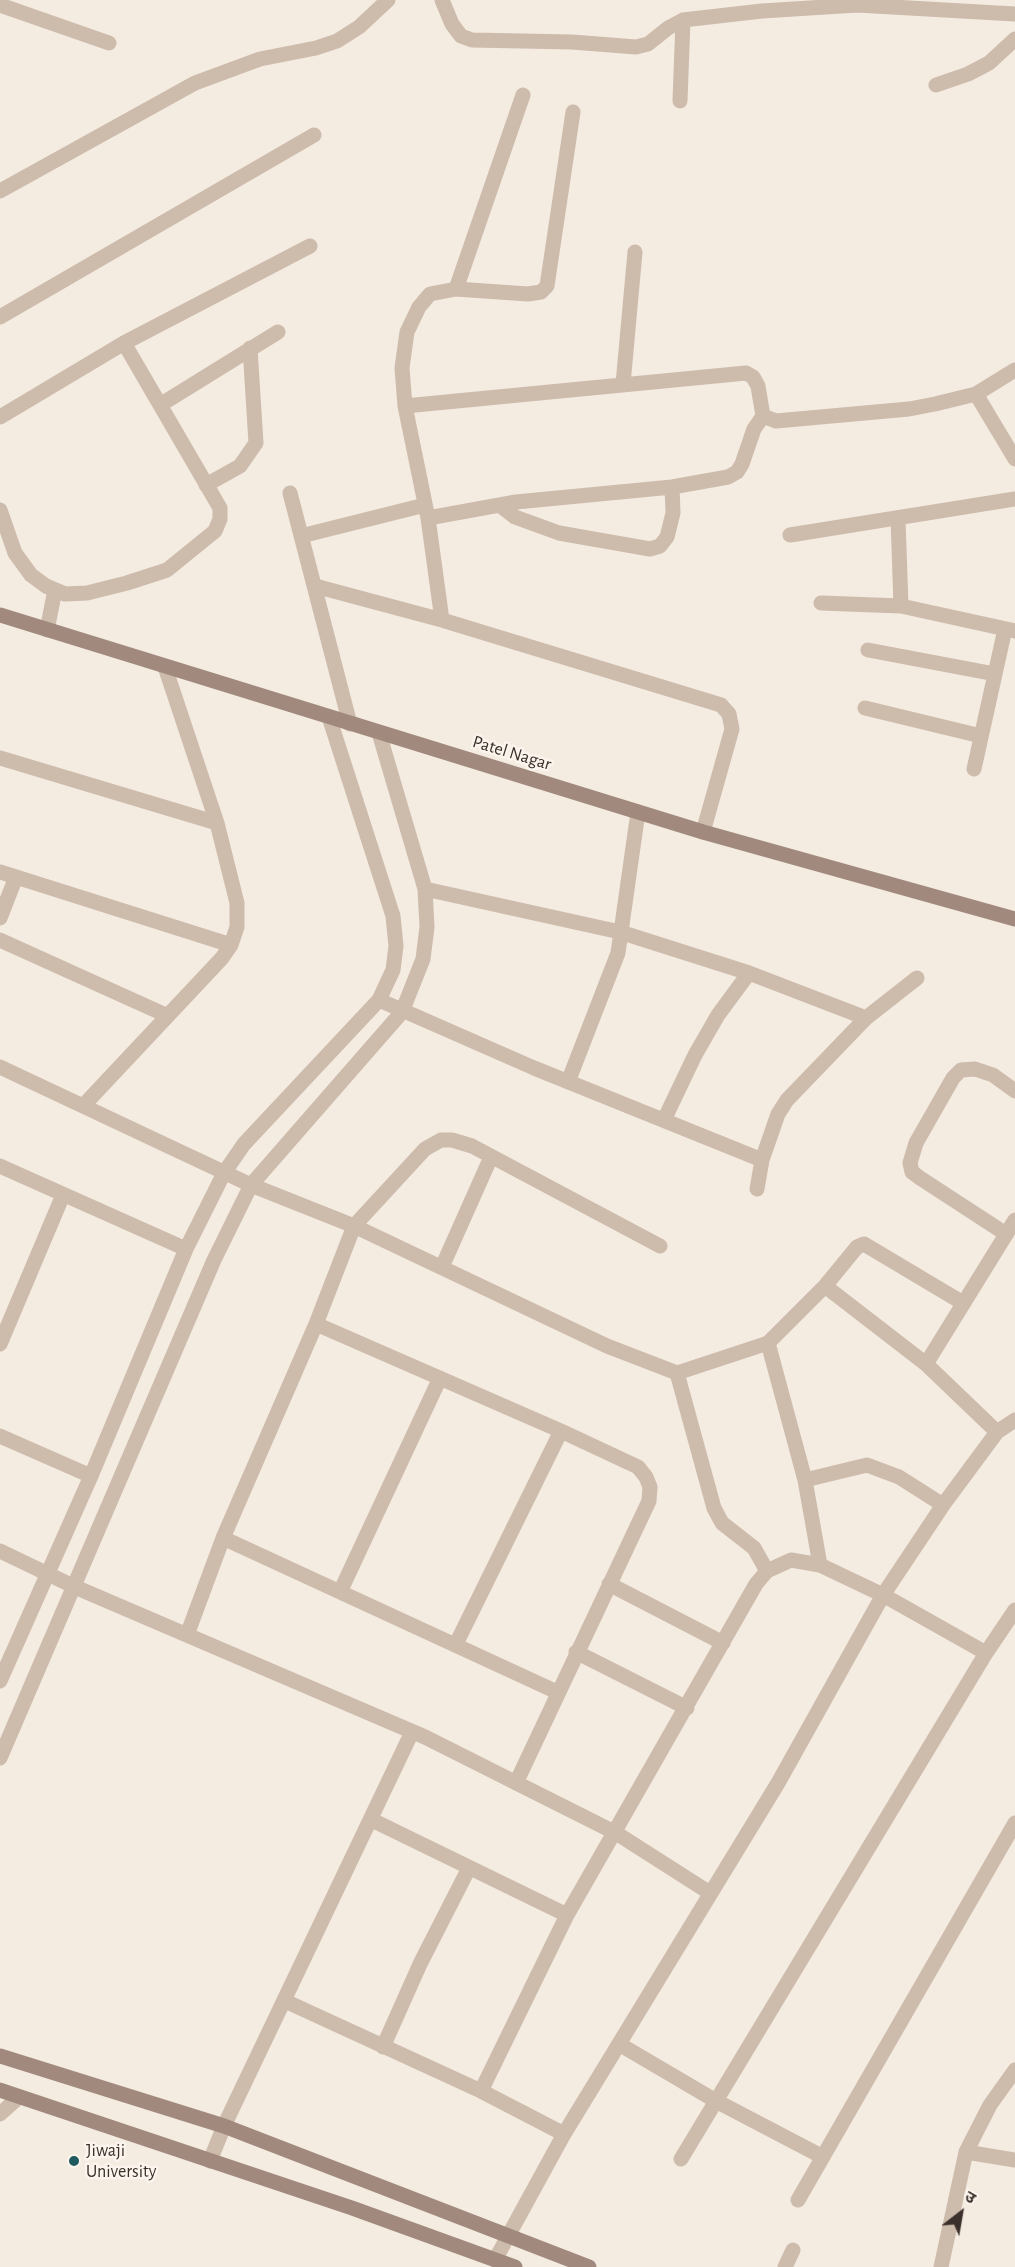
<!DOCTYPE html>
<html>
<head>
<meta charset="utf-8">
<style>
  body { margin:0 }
  #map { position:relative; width:1015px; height:2267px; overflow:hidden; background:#f4ebe1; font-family:"Alegreya Sans","Noto Sans Devanagari",sans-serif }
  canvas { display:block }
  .north { position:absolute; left:931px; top:2183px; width:60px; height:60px; -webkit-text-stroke:4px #fbf5ee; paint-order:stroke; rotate:31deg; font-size:16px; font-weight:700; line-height:24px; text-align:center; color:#3b302b }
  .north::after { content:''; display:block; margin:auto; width:21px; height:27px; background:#3b302b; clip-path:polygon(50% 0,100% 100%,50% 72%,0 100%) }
</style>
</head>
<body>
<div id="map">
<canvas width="1015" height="2267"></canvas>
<div class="north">उ</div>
</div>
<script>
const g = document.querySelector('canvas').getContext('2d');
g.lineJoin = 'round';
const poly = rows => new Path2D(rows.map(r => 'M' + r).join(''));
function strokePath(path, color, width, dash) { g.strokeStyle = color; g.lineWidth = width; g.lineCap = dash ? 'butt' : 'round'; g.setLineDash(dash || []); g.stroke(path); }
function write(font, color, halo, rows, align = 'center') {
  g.font = font + ' "Alegreya Sans",sans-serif'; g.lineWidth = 5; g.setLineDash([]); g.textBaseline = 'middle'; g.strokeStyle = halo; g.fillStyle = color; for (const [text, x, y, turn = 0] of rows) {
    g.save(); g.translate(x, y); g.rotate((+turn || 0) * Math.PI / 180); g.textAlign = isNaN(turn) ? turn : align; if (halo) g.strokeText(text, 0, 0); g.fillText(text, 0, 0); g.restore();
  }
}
strokePath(poly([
  [442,0,452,24,461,36,472,40,572,42,636,47,648,44,668,28,683,20,762,11,857,5,1015,14],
  [0,5,109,43],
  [936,85,968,74,989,63,1015,39],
  [680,101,683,20],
  [0,191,195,83,260,59,316,48,337,41,359,27,388,0],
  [456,289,523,95],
  [0,317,314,135],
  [623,384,635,252],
  [976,394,1015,459],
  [160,405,278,332],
  [405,406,746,373,753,377,758,386,763,416,776,421,909,409,935,404,976,394,1015,370],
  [0,417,124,343,310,246],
  [206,485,240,466,256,443,250,348],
  [290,493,350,724],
  [501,506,515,517,559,533,650,549,660,546,667,537,673,513,672,487],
  [0,510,15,553,31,575,46,586,65,594,87,593,127,583,167,570,215,531,220,519,220,508,124,343],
  [428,518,516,502,672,487,728,477,737,472,742,464,754,429,763,416],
  [898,518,901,606],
  [790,535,1015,499],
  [301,536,425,505],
  [315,586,442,620,721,705,729,714,732,729,703,832],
  [821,603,901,606,1015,631],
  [442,620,428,518,405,406,402,368,407,332,419,307,430,294,456,289,528,294,541,292,547,286,573,112],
  [47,630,55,590],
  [868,650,995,674],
  [865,708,981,736],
  [0,758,217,823],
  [974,769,1005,629],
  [0,872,231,945],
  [425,889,620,932,749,973,866,1018],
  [0,918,16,877],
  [0,940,168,1016],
  [379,1000,534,1068,762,1160],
  [0,1067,251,1185,354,1226,607,1346,677,1373,768,1343,825,1286,857,1247,864,1244,963,1303],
  [568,1082,618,953,638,812],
  [83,1106,222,958,231,945,237,927,237,903,217,823,165,667],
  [664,1120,695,1055,718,1015,749,973],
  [0,1166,186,1249],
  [757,1189,762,1160,778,1114,787,1100,866,1018,917,978],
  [1006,1234,920,1178,912,1172,910,1163,916,1143,953,1078,961,1070,975,1069,993,1075,1015,1091],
  [442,1267,491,1157],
  [825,1286,926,1364,997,1432],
  [316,1324,561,1431,638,1467,646,1477,650,1487,649,1501,516,1783],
  [768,1343,805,1480,820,1565],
  [0,1344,63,1195],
  [926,1364,1015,1220],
  [677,1373,714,1508,722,1523,754,1548,767,1571],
  [0,1436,91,1476],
  [805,1480,867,1465,899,1477,943,1505],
  [223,1538,557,1692],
  [0,1551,75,1587,425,1737,616,1833,710,1893],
  [609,1584,723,1643],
  [340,1592,440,1378],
  [187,1635,223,1538,316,1324,354,1226,425,1149,441,1140,452,1140,472,1146,660,1246],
  [456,1644,561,1431],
  [576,1652,687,1708],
  [0,1681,91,1476,186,1249,224,1173,244,1144,379,1000,393,970,396,946,393,916,329,717],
  [0,1758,214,1260,251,1185,402,1012,423,959,427,927,425,889,379,733],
  [372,1820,567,1915],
  [285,2001,481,2091,564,2134],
  [619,2044,716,2101,823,2157],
  [383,2047,420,1964,469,1868],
  [481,2091,567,1915,756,1584,767,1571,791,1560,820,1565,883,1595,986,1653],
  [0,2114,19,2097],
  [966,2152,1015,2160],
  [681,2159,986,1653,1015,1610],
  [210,2161,224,2126,412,1732],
  [798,2200,1015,1823],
  [495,2260,564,2134,778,1783,883,1595,943,1505,997,1432,1015,1420],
  [785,2267,793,2250],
  [941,2267,966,2152,990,2105,1015,2070]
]), '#cdbbac', 15);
strokePath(poly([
  [0,615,703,832,1015,919],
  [0,2056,224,2126,589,2267],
  [0,2090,352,2208,515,2267]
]), '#a18a7d', 15);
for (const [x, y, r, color] of [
  [74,2161,6,"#1f5a5e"]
]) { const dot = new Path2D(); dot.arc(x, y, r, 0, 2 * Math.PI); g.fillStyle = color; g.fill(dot); strokePath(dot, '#fbf5ee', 2); }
write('18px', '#3b302b', '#fbf5ee', [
  ["Patel Nagar",512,753,17]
]);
write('18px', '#3b302b', '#fbf5ee', [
  ["Jiwaji",86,2151],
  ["University",86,2172]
], 'left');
</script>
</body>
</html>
